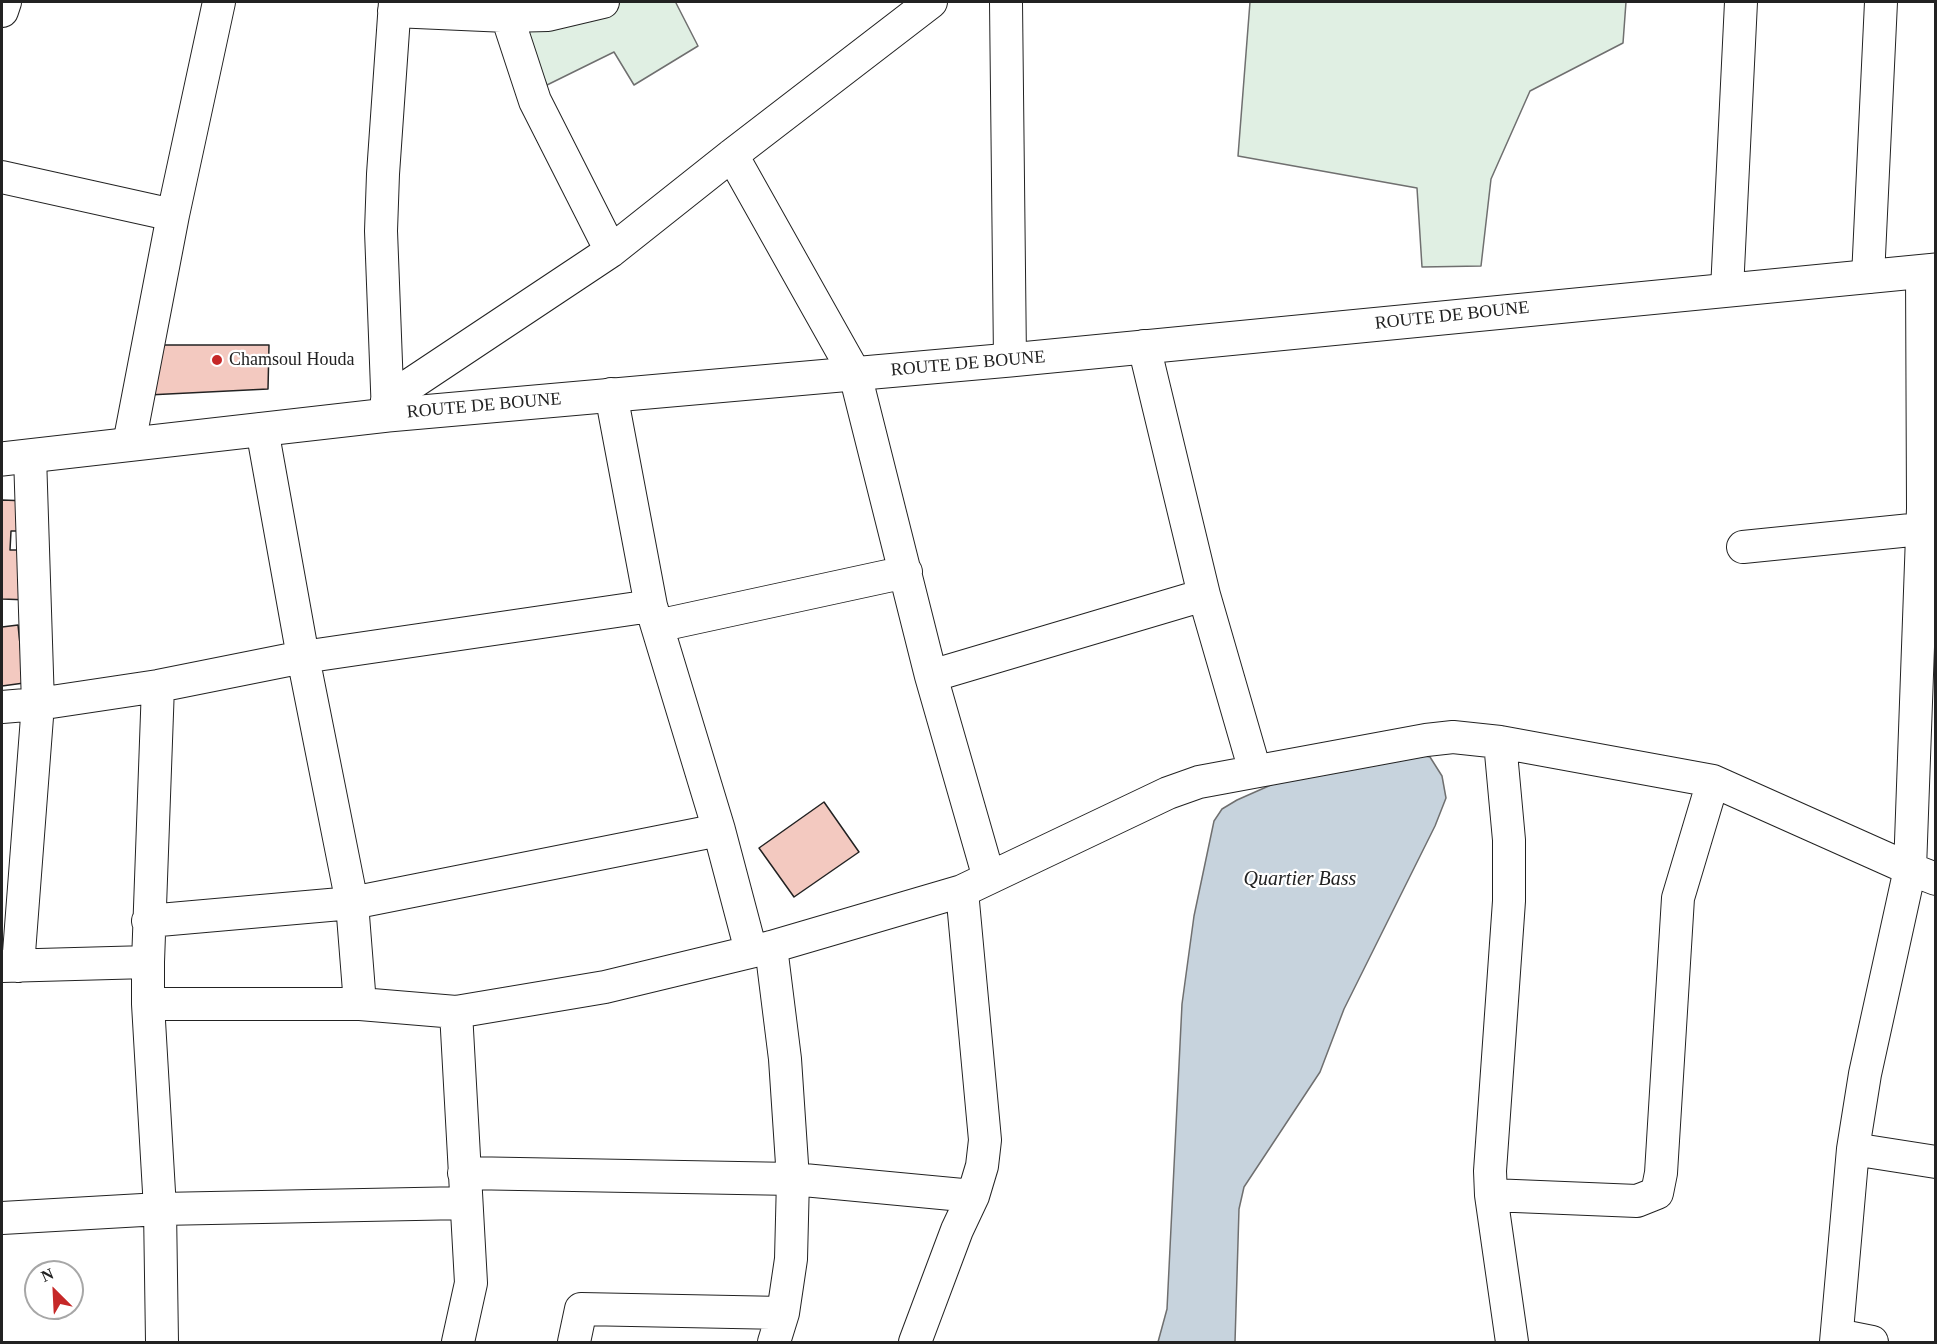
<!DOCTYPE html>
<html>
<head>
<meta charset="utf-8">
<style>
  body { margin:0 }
  #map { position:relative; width:1937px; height:1344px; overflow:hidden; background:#fff; font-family:Georgia,serif }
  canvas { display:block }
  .frame { position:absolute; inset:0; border:3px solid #222; pointer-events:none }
  .north { position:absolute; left:24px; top:1260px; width:60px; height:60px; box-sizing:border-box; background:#fff; border:2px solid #a7a7a7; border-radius:50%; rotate:336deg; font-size:16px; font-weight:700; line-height:24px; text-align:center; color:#222 }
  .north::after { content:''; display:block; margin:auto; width:21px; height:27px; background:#c62828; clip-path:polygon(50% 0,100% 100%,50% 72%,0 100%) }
</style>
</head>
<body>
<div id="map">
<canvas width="1937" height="1344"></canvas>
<div class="frame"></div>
<div class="north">N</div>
</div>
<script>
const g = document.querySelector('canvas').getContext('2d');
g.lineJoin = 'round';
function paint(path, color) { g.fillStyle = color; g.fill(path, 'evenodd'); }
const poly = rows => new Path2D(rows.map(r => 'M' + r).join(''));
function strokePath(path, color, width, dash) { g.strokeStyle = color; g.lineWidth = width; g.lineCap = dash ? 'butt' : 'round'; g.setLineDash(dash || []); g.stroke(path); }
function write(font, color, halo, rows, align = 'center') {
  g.font = font + ' Georgia,serif'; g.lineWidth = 4.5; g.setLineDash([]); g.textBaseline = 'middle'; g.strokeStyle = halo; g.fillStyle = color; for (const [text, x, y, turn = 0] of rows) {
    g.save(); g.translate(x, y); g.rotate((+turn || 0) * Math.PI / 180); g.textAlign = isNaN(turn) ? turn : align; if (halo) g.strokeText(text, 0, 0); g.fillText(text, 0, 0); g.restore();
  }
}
const green = poly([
  [526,2,677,2,676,3,698,46,634,85,614,52,547,85,518,24,526,2],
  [1250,2,1626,2,1623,43,1530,91,1491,179,1481,266,1422,267,1417,188,1238,156,1250,2]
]);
paint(green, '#e0efe3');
strokePath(green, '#6f6f6f', 1.5);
const water = poly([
  [1414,754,1430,757,1442,776,1446,798,1435,826,1344,1009,1320,1072,1244,1187,1239,1209,1235,1342,1158,1342,1167,1309,1182,1004,1194,916,1214,821,1222,809,1237,800,1298,773,1414,754]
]);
paint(water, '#c7d3dd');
strokePath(water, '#6f6f6f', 1.5);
const building = poly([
  [159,345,269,345,268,389,148,395,159,345],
  [2,500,28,501,27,531,11,531,10,550,30,550,29,600,2,599,2,500],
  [18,625,24,683,2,686,2,627,18,625],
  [824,802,859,852,794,897,759,848,824,802]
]);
paint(building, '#f3c9c0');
strokePath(building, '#222', 1.5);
const street = poly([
  [1006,2,1010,360],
  [2,11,5,2],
  [394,11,507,16,548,15,603,2],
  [507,16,535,101,611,251],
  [732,155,855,374,931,676,989,878],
  [2,177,173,215],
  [1868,277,1881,2],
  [1727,290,1741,2],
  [1144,346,1204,595,1255,771],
  [611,394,651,606,719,830,751,951],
  [387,400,611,251,732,155,931,2],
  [388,415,381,231,383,174,395,2],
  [262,429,303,657,352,903,360,1004],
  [129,444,173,215,219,2],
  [1743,547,1921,529],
  [657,626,906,572],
  [931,676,1204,595],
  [158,686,148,962,148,1004,160,1209,162,1342],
  [2,707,38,704,158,686,303,657,651,606],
  [1500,742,1509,840,1509,901,1490,1171,1491,1195,1512,1342],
  [148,921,352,903,719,830],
  [771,947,785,1059,793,1179,791,1259,783,1313,774,1342],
  [2,966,148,962],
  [18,966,38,704,30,456],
  [148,1004,360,1004,456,1012,605,987,771,947,962,891,1168,793,1199,782,1426,740,1453,737,1500,742,1713,781,1910,869,1936,879],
  [456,1012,471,1283,458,1342],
  [1853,1149,1936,1162],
  [464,1173,793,1179,973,1196],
  [1491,1195,1637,1201,1657,1193,1661,1173,1678,898,1713,781],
  [2,1218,160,1209,466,1203],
  [1837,1335,1872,1342],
  [574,1342,581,1309,783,1313],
  [915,1342,957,1230,973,1196,982,1166,985,1140,962,891],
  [1836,1342,1853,1149,1865,1074,1910,869,1923,508,1922,272]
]);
const secondary = poly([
  [2,459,388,415,1010,360,1936,270]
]);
strokePath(street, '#222', 34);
strokePath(secondary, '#222', 35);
strokePath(street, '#fff', 32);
strokePath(secondary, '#fff', 33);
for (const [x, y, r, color] of [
  [217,360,6,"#c62828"]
]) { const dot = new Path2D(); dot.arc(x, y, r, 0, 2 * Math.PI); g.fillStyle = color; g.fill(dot); strokePath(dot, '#fff', 2); }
write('18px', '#222', '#fff', [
  ["ROUTE DE BOUNE",1452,316,-6],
  ["ROUTE DE BOUNE",968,364,-5],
  ["ROUTE DE BOUNE",484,406,-5]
]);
write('18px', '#222', '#fff', [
  ["Chamsoul Houda",229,360]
], 'left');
write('italic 20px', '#222', '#fff', [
  ["Quartier Bass",1300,880]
]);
</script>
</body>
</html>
